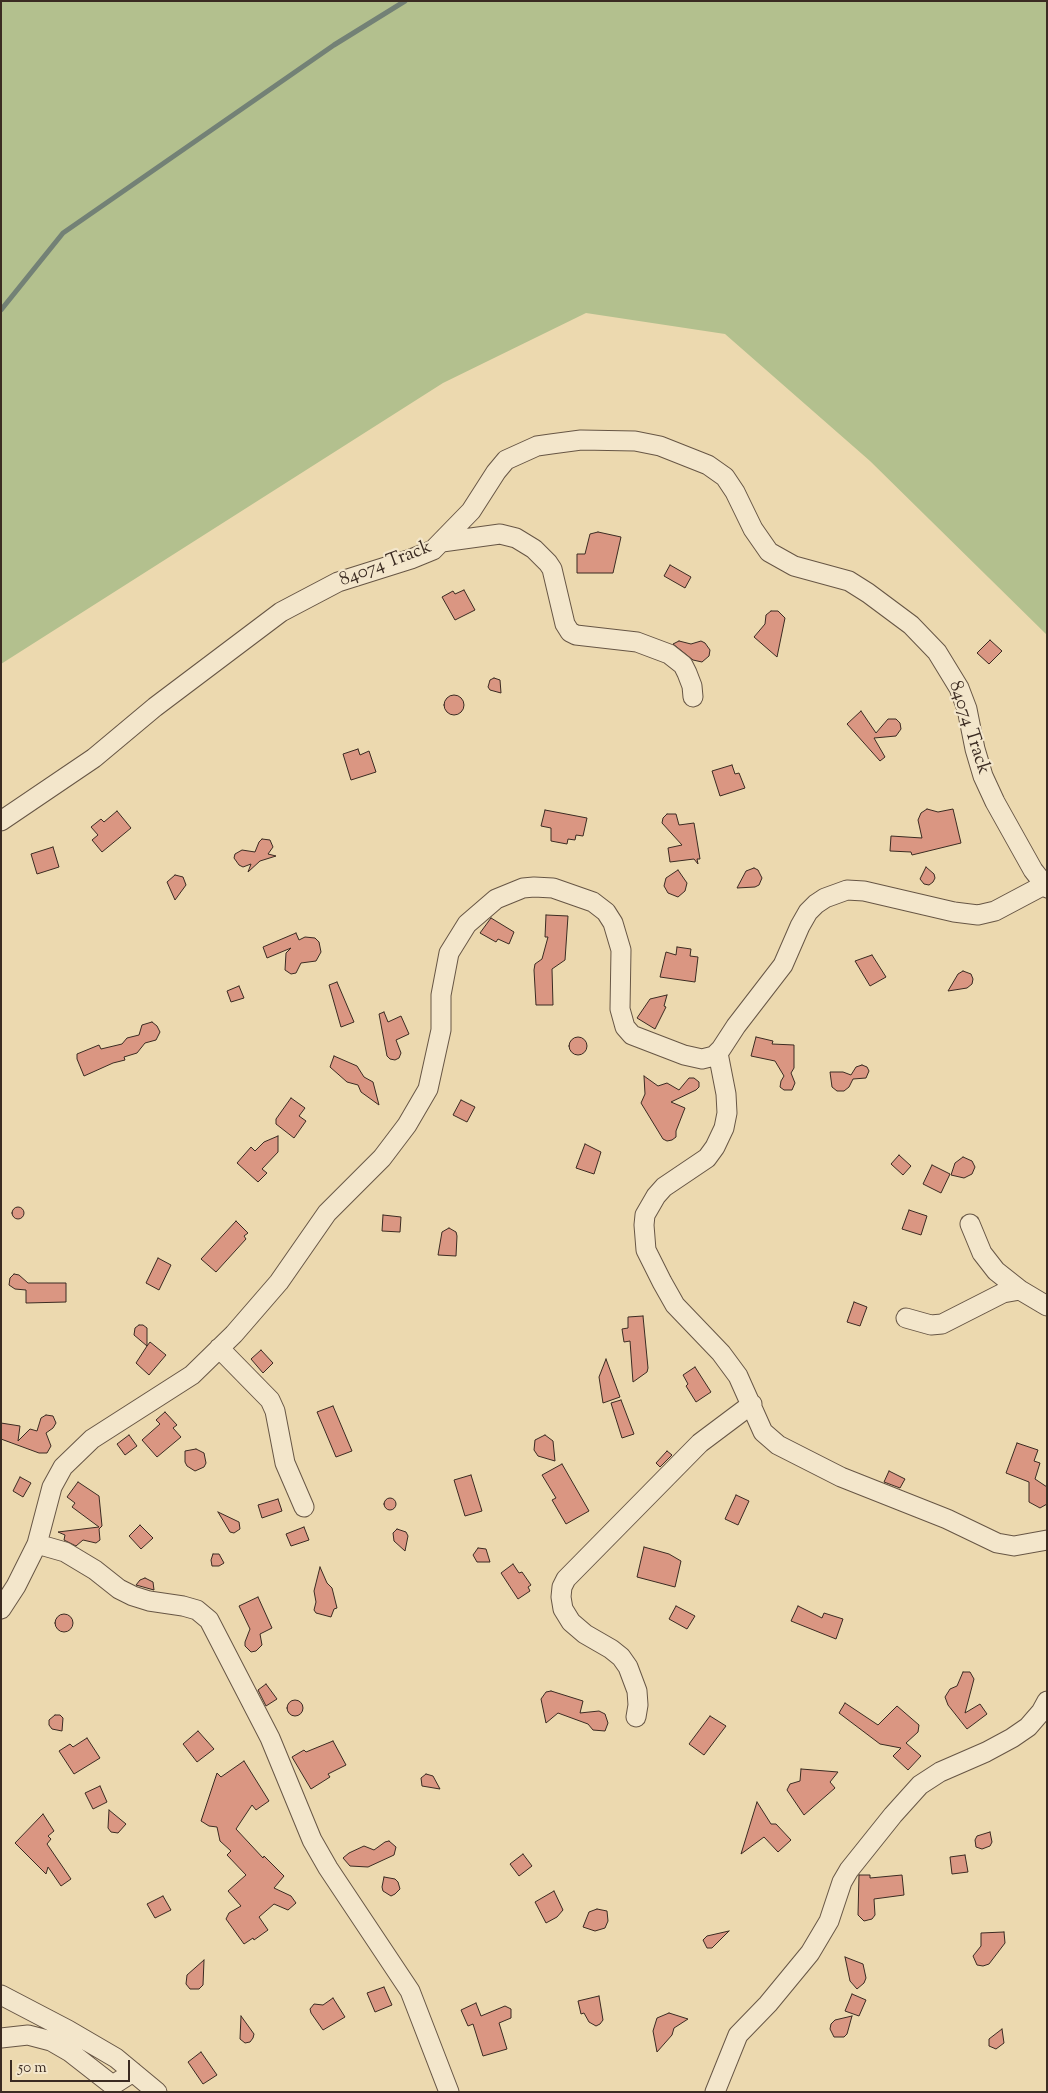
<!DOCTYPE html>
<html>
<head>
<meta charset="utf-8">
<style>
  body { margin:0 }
  #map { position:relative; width:1048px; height:2093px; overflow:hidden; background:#ecd9af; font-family:"Sorts Mill Goudy",serif }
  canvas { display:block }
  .frame { position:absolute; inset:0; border:2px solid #3b2b22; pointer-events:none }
  .scale { position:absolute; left:10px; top:2060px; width:120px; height:22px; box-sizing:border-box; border:2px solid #3b2b22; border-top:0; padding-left:6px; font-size:15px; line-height:18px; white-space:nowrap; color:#3b2b22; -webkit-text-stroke:4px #f3e6cb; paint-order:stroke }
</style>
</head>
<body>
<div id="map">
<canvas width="1048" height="2093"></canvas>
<div class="frame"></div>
<div class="scale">50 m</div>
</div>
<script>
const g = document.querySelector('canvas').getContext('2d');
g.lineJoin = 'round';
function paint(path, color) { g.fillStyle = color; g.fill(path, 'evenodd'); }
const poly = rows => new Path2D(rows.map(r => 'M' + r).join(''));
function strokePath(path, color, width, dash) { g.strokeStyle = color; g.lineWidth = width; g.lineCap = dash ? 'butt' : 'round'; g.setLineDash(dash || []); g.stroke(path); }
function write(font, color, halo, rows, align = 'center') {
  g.font = font + ' "Sorts Mill Goudy",serif'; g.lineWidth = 4.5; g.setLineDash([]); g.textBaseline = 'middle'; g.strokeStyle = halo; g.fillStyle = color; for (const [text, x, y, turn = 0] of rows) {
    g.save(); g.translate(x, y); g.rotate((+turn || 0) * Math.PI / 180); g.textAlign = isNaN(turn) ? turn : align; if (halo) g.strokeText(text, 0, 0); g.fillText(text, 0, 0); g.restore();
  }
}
paint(poly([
  [1,1,1047,1,1047,635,870,461,725,334,586,313,443,383,1,664]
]), '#b3c08e');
strokePath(poly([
  [1,310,63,233,334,45,405,1]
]), '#738176', 5);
const building = poly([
  [598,532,621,537,613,573,577,573,577,554,585,554,590,534,598,532],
  [670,565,691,577,685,588,664,576,670,565],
  [464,590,475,610,455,620,442,597,453,591,455,594,464,590],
  [771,611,778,611,785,618,777,657,754,637,765,624,766,615,771,611],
  [990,640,1002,651,989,664,977,653,990,640],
  [679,641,691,644,701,641,705,643,710,650,709,656,702,662,693,660,673,644,679,641],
  [494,678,500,680,501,693,490,690,488,687,490,680,494,678],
  '444 705a10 10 0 1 1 20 0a10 10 0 1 1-20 0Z',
  [861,711,876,733,888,719,896,719,900,723,901,729,896,736,874,738,885,757,880,761,847,724,861,711],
  [358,749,360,755,369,751,376,772,351,780,343,754,358,749],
  [732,765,735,774,739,773,745,788,720,796,712,771,732,765],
  [927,809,938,812,953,809,961,843,912,855,911,852,890,851,891,836,922,838,918,820,921,813,927,809],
  [545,810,587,818,583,836,576,835,575,840,568,839,567,844,551,841,551,828,541,826,545,810],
  [117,811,131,828,102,852,92,840,98,835,91,827,101,819,104,822,117,811],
  [667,814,676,814,679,825,694,823,700,859,697,859,698,864,694,859,670,862,668,848,682,845,662,823,663,818,667,814],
  [262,839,270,840,273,847,268,854,276,856,260,861,248,872,251,864,243,867,239,865,234,858,235,854,242,850,255,852,259,842,262,839],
  [53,847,59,867,37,874,31,854,53,847],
  [926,867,934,874,935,878,933,882,929,885,924,884,920,879,926,867],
  [754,868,758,870,762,878,759,885,755,887,737,888,746,871,754,868],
  [678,870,687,883,685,891,678,897,668,893,664,886,666,878,678,870],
  [175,875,183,877,186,885,175,900,167,882,175,875],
  [546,915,568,916,565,960,552,969,553,1005,536,1005,534,970,535,964,542,959,548,937,545,937,546,915],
  [491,918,514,932,509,944,498,939,496,942,480,933,491,918],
  [296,933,299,940,305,937,315,938,319,942,321,952,316,961,301,963,296,973,291,974,285,970,286,953,291,948,267,958,263,947,296,933],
  [677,947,691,949,690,956,698,957,695,982,660,977,666,952,676,955,677,947],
  [872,955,886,977,870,986,855,961,872,955],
  [963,971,971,974,973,979,972,984,967,988,948,991,958,974,963,971],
  [337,982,354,1022,341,1027,329,985,337,982],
  [239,986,244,998,231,1002,227,991,239,986],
  [667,995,664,1006,666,1007,655,1029,637,1018,650,999,667,995],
  [384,1012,388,1022,401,1016,409,1034,396,1040,401,1053,399,1058,395,1060,390,1059,387,1056,379,1014,384,1012],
  [152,1022,157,1026,160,1032,156,1040,145,1043,137,1053,124,1057,125,1060,113,1063,84,1076,77,1059,77,1054,99,1045,101,1049,122,1044,127,1038,139,1035,142,1025,152,1022],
  [756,1037,773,1041,772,1044,794,1045,794,1068,791,1073,795,1083,792,1090,784,1090,780,1087,781,1081,784,1076,775,1061,751,1056,756,1037],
  '569 1046a9 9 0 1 1 18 0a9 9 0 1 1-18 0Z',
  [334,1056,357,1066,364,1077,373,1082,379,1105,361,1092,358,1085,347,1082,330,1067,334,1056],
  [862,1065,867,1067,869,1071,866,1078,853,1079,849,1087,844,1091,837,1091,832,1087,830,1072,843,1072,851,1075,856,1067,862,1065],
  [644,1076,658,1086,667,1083,679,1090,689,1078,694,1078,699,1082,699,1087,696,1090,671,1102,685,1108,676,1131,676,1137,672,1140,667,1141,663,1139,641,1103,645,1094,644,1076],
  [291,1098,305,1108,299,1116,306,1121,294,1138,276,1124,276,1119,291,1098],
  [461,1100,475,1107,467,1122,453,1115,461,1100],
  [278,1136,278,1152,262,1169,267,1173,258,1182,237,1163,251,1147,255,1151,264,1142,278,1136],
  [585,1144,601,1152,594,1174,576,1168,585,1144],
  [899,1155,911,1166,903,1175,891,1164,899,1155],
  [963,1157,972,1161,975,1167,972,1174,964,1178,951,1175,955,1163,963,1157],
  [932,1165,950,1174,941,1193,923,1184,932,1165],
  '12 1213a6 6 0 1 1 12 0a6 6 0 1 1-12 0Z',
  [909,1210,927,1216,921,1235,902,1229,909,1210],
  [383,1215,401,1217,400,1232,382,1231,383,1215],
  [236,1221,248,1233,244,1236,246,1239,216,1272,201,1259,236,1221],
  [449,1228,456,1232,457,1236,456,1256,438,1255,442,1232,449,1228],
  [158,1258,171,1265,159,1290,146,1283,158,1258],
  [14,1274,19,1275,28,1283,66,1283,66,1302,26,1303,26,1290,15,1289,9,1285,10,1278,14,1274],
  [854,1302,867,1307,860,1326,847,1322,854,1302],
  [643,1316,648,1368,647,1372,633,1382,630,1341,624,1342,622,1329,628,1328,628,1317,643,1316],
  [139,1325,143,1325,147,1328,147,1346,150,1342,166,1355,149,1375,136,1363,147,1346,134,1335,135,1328,139,1325],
  [261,1350,273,1363,263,1373,251,1359,261,1350],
  [606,1359,620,1397,603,1403,599,1377,606,1359],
  [695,1367,711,1392,696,1402,686,1386,688,1384,683,1375,695,1367],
  [621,1400,634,1434,622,1438,611,1403,621,1400],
  [333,1406,352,1451,336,1457,317,1412,333,1406],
  [165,1412,177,1425,173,1428,181,1437,157,1457,142,1440,160,1424,156,1420,165,1412],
  [46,1415,53,1416,56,1423,53,1428,46,1433,51,1446,47,1453,39,1453,1,1439,1,1423,20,1426,18,1441,30,1429,37,1431,41,1418,46,1415],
  [129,1435,137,1446,125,1455,117,1444,129,1435],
  [545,1435,553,1441,555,1461,538,1456,534,1450,535,1440,545,1435],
  [1017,1443,1038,1450,1034,1461,1040,1463,1035,1479,1047,1487,1047,1504,1040,1508,1029,1502,1029,1482,1006,1473,1017,1443],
  [196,1449,204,1453,206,1463,204,1467,195,1471,187,1466,185,1462,185,1451,196,1449],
  [667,1451,672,1455,660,1467,656,1463,667,1451],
  [562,1464,589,1511,566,1524,552,1500,556,1498,542,1475,562,1464],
  [889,1471,905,1479,900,1488,884,1482,889,1471],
  [471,1475,482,1511,465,1516,454,1480,471,1475],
  [20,1477,31,1483,23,1497,13,1491,20,1477],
  [78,1482,99,1496,102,1526,99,1529,100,1540,96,1543,83,1540,76,1546,64,1540,65,1535,58,1532,99,1527,72,1507,75,1503,67,1497,78,1482],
  [736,1495,749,1501,738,1525,725,1519,736,1495],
  '384 1504a6 6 0 1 1 12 0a6 6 0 1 1-12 0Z',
  [278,1499,282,1511,262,1518,258,1505,278,1499],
  [218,1512,239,1522,240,1529,234,1533,230,1532,218,1512],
  [140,1525,153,1538,141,1549,129,1536,140,1525],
  [304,1527,309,1540,291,1546,286,1534,304,1527],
  [397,1529,406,1532,408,1536,405,1551,394,1541,393,1533,397,1529],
  [644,1547,669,1554,681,1561,675,1587,637,1577,644,1547],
  [478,1548,486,1549,490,1562,477,1562,473,1555,478,1548],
  [213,1554,219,1554,224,1563,219,1566,212,1566,211,1560,213,1554],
  [513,1564,519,1573,522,1572,531,1585,528,1587,530,1591,518,1599,501,1573,513,1564],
  [320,1567,327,1583,332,1588,337,1608,334,1609,331,1617,316,1613,314,1610,316,1602,314,1591,320,1567],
  [145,1578,153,1582,154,1590,136,1585,140,1580,145,1578],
  [258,1597,272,1628,260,1634,262,1645,256,1651,251,1652,245,1646,245,1642,250,1629,239,1606,258,1597],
  [676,1606,695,1616,687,1629,669,1619,676,1606],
  [798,1606,822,1618,824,1613,843,1619,836,1639,791,1621,798,1606],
  '55 1623a9 9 0 1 1 18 0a9 9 0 1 1-18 0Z',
  [963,1672,970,1672,974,1679,965,1713,980,1704,987,1714,967,1729,948,1705,945,1697,950,1689,957,1686,963,1672],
  [266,1684,277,1699,266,1706,258,1690,266,1684],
  [551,1691,583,1701,580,1713,599,1711,605,1714,608,1723,605,1731,593,1730,588,1724,558,1713,546,1723,541,1699,546,1692,551,1691],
  '287 1708a8 8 0 1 1 16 0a8 8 0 1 1-16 0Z',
  [845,1703,878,1725,897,1706,919,1725,918,1732,906,1743,921,1756,908,1770,893,1756,901,1748,880,1744,839,1713,845,1703],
  [55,1715,60,1715,63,1718,62,1731,52,1729,49,1725,49,1720,55,1715],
  [710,1716,726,1726,704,1755,689,1744,710,1716],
  [198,1731,214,1749,197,1762,183,1744,198,1731],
  [87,1738,100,1758,74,1774,59,1751,70,1744,73,1747,87,1738],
  [333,1741,346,1765,328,1774,330,1777,311,1789,292,1757,304,1750,306,1752,333,1741],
  [244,1761,269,1801,256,1810,252,1805,236,1829,263,1858,264,1856,284,1876,274,1888,291,1896,296,1903,288,1910,274,1904,259,1917,268,1930,254,1940,253,1938,244,1944,226,1919,229,1913,241,1906,228,1891,246,1875,227,1855,231,1851,220,1841,217,1827,209,1826,201,1821,217,1773,221,1777,244,1761],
  [801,1769,838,1772,830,1782,835,1788,804,1815,787,1790,790,1784,800,1781,801,1769],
  [426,1774,433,1776,440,1789,422,1786,421,1778,426,1774],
  [100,1786,107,1802,93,1809,85,1793,100,1786],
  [757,1802,771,1824,776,1824,791,1840,778,1852,764,1837,741,1854,757,1802],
  [109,1810,126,1824,118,1833,111,1832,108,1828,109,1810],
  [43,1814,54,1831,48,1836,51,1839,47,1844,71,1879,61,1886,48,1867,46,1874,15,1843,43,1814],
  [990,1832,992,1842,990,1846,982,1849,976,1847,975,1840,977,1836,990,1832],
  [389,1841,396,1847,394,1855,368,1867,350,1866,343,1858,349,1853,364,1846,374,1850,385,1842,389,1841],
  [523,1854,532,1866,519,1876,510,1864,523,1854],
  [965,1855,968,1872,952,1874,950,1857,965,1855],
  [859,1875,870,1875,870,1878,902,1875,904,1895,874,1899,875,1915,872,1919,864,1921,858,1915,859,1875],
  [384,1877,395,1879,398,1882,400,1889,395,1894,391,1896,383,1891,382,1887,384,1877],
  [554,1891,563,1910,557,1917,546,1923,535,1902,554,1891],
  [163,1896,171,1910,155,1918,147,1904,163,1896],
  [597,1909,607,1911,608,1921,605,1928,595,1931,583,1927,589,1912,597,1909],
  [729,1931,712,1948,707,1948,703,1940,707,1936,729,1931],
  [1004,1932,1005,1943,989,1964,983,1966,977,1965,973,1956,981,1946,981,1933,1004,1932],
  [845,1957,863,1964,866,1978,864,1983,857,1989,850,1981,845,1957],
  [204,1960,203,1985,199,1989,190,1989,186,1984,187,1975,204,1960],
  [384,1987,392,2005,375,2012,367,1993,384,1987],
  [852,1994,866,2000,859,2016,845,2011,852,1994],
  [599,1996,603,2020,600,2024,596,2026,589,2022,584,2013,581,2014,578,2001,599,1996],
  [333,1998,345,2017,323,2030,311,2013,310,2009,314,2004,323,2005,333,1998],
  [476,2003,481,2016,505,2006,511,2009,511,2018,499,2023,507,2049,483,2056,473,2024,468,2026,461,2010,476,2003],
  [669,2013,688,2019,674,2028,672,2035,657,2052,653,2031,657,2018,669,2013],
  [241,2016,254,2034,253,2038,250,2042,245,2043,240,2039,241,2016],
  [852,2016,847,2034,844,2037,834,2037,830,2029,831,2024,835,2020,852,2016],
  [1002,2029,1004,2043,996,2049,989,2046,989,2039,1002,2029],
  [201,2052,217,2075,203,2084,188,2062,201,2052]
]);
paint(building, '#da9682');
strokePath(building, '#3b2b22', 1);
const minor = poly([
  [442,542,500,534,516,538,534,549,548,563,552,569,565,624,570,632,576,635,637,642,669,654,683,665,687,673,692,686,693,697],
  [1,821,94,758,155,707,281,612,338,582,411,559,433,550,471,511,496,472,506,460,537,446,551,444,581,440,635,441,660,446,708,465,725,477,735,492,753,529,769,552,794,566,849,581,868,593,911,625,937,652,959,688,967,709,975,749,983,776,995,802,1033,870,1047,888],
  [718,1053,726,1094,727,1113,724,1128,715,1147,707,1158,664,1187,656,1196,645,1215,644,1225,646,1250,662,1282,675,1305,721,1353,738,1376,763,1432,778,1445,841,1477,947,1519,997,1543,1014,1546,1047,1540],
  [970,1224,982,1253,996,1271,1020,1290,1047,1306],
  [906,1318,931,1325,942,1324,1003,1293,1020,1290],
  [219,1348,270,1400,275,1411,285,1463,304,1507],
  [37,1544,65,1552,95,1570,119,1589,133,1596,149,1601,183,1606,197,1610,209,1620,270,1738,312,1840,328,1868,410,1991,449,2092],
  [1,1609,16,1586,37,1544,52,1487,63,1467,92,1439,192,1375,234,1334,279,1282,327,1213,382,1158,407,1125,428,1089,441,1030,441,995,449,953,467,924,496,899,523,888,534,887,553,888,593,902,606,912,613,923,621,950,620,1009,625,1027,632,1035,684,1055,702,1059,714,1056,721,1049,736,1026,783,965,800,926,808,912,816,904,825,898,847,890,864,891,954,912,978,915,995,911,1044,885],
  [636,1717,638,1705,637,1691,628,1667,621,1657,611,1649,585,1634,571,1622,563,1609,561,1597,562,1587,566,1579,700,1443,752,1404],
  [1,1995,68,2030,116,2058,157,2092],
  [1,2038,28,2035,51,2041,70,2052,111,2084,116,2083,133,2072],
  [715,2092,738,2035,768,2004,810,1953,829,1921,842,1882,849,1870,893,1815,920,1785,940,1772,986,1752,1012,1738,1028,1727,1041,1712,1047,1701]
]);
strokePath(minor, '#675645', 21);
strokePath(minor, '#f3e6cb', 19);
write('19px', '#3b2b22', '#f3e6cb', [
  ["84074 Track",386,565,-21],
  ["84074 Track",968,728,72]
]);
</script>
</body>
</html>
